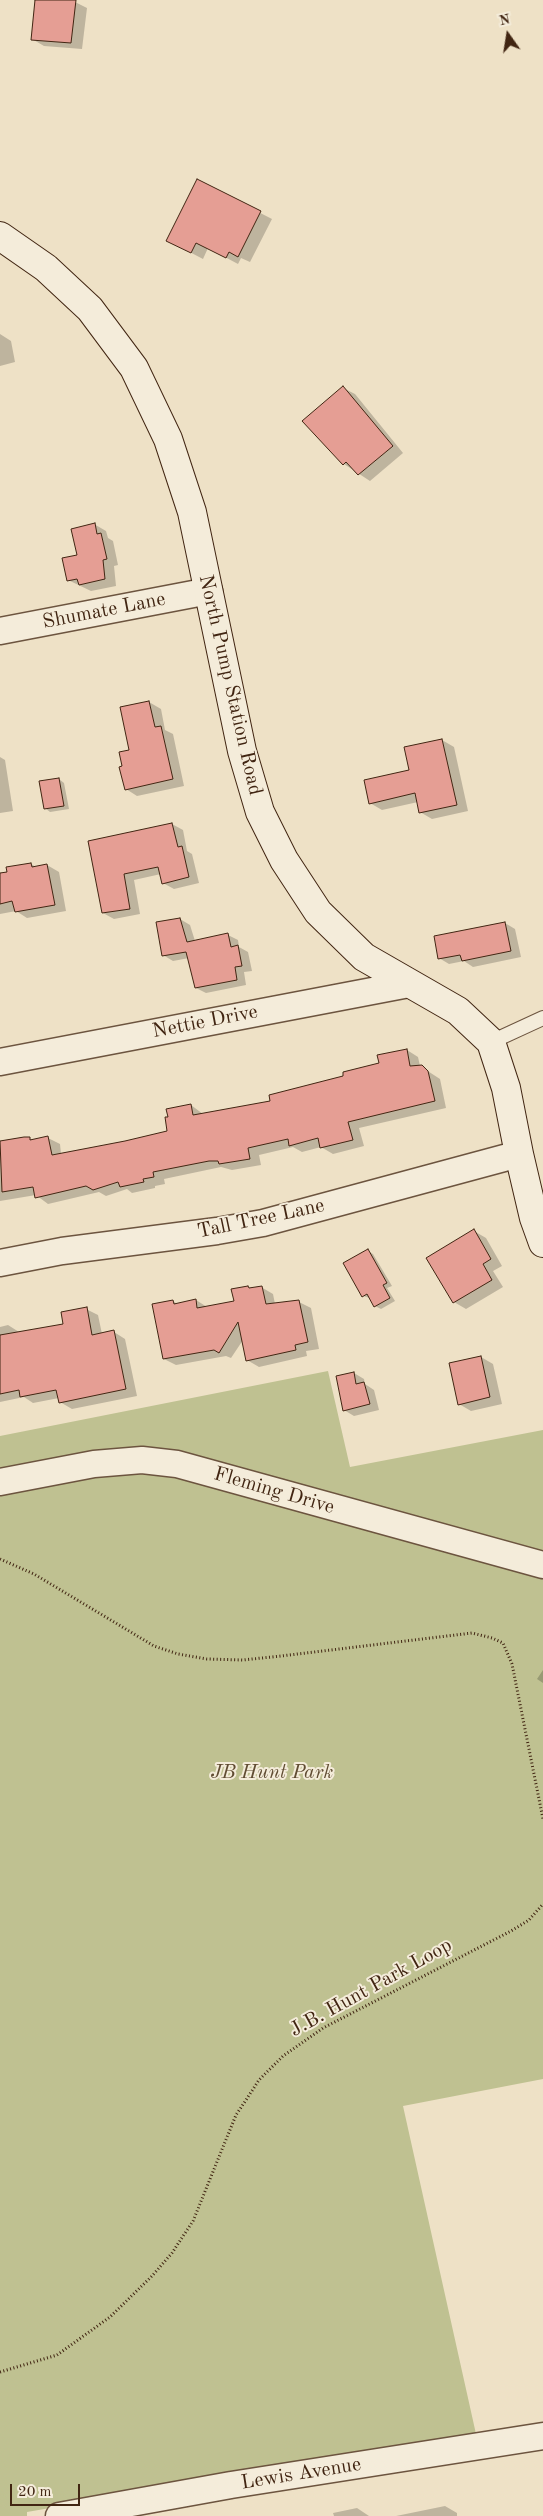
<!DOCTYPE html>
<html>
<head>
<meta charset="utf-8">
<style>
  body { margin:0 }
  #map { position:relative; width:543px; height:2516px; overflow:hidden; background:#eee1c6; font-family:"Old Standard TT",serif }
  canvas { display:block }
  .north { position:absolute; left:483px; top:10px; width:50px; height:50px; -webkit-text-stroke:4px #f4ecda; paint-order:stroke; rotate:347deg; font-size:14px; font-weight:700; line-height:20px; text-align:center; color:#412512 }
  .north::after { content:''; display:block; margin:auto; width:18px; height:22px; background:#412512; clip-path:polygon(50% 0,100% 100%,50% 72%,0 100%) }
  .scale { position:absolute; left:10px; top:2484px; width:70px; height:22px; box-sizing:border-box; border:2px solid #412512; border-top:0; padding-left:6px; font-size:15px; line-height:18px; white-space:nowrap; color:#412512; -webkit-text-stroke:4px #f4ecda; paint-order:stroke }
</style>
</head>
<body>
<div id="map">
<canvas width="543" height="2516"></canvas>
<div class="north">N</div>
<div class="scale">20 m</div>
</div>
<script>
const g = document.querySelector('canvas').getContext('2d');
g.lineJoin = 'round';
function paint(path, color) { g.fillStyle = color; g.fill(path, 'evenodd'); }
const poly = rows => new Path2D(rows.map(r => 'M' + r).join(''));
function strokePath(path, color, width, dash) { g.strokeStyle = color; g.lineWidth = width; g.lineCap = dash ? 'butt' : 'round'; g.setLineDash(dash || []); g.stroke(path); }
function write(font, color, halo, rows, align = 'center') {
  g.font = font + ' "Old Standard TT",serif'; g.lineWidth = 4; g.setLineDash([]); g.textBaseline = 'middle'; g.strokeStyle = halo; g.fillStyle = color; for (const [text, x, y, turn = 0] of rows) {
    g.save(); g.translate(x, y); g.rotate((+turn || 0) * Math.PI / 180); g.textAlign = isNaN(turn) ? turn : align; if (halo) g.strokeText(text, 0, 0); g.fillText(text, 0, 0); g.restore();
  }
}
paint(poly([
  [328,1371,350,1467,543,1430,543,2079,403,2106,476,2434,27,2512,27,2516,0,2516,0,1436]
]), '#bfc191');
paint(poly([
  [37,0,75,2,87,8,82,49,44,46,32,39],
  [198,181,272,219,250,262,241,258,238,264,208,248,203,259,180,247],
  [0,334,11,341,15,362,0,366],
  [343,388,355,394,403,453,370,481,344,464],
  [94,524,106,531,108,538,113,541,118,565,114,566,116,586,91,591,68,580],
  [149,702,161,709,165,730,173,734,184,786,137,796,126,789,123,767],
  [442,740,454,747,468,811,432,819,420,812,418,802,382,810,370,803,410,770],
  [0,757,5,760,13,811,0,813],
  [59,779,64,783,69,809,50,812,45,808],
  [172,824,183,830,187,851,192,854,199,883,174,889,163,883,161,874,134,880,140,914,114,919,103,913,89,842],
  [31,864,36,867,47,865,59,872,66,911,27,918,16,911,0,914,0,874],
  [180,919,190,925,195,941,228,935,238,940,239,947,248,952,252,971,244,972,246,985,206,993,196,988,189,958,173,961,163,955],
  [505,923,515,929,521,957,473,967,464,961,449,964,439,958],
  [407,1050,418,1057,420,1066,440,1079,446,1108,359,1128,364,1146,333,1154,321,1147,302,1152,293,1147,259,1155,261,1165,232,1170,221,1167,164,1179,165,1184,155,1186,155,1188,132,1193,127,1189,106,1196,99,1192,48,1204,36,1195,0,1201,0,1143,24,1138,34,1140,48,1138,60,1144,61,1154,125,1142,169,1132,191,1105,203,1114,272,1102,380,1064],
  [474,1231,486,1238,502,1266,493,1271,503,1287,466,1309,454,1302],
  [368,1251,373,1254,392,1286,387,1288,395,1301,381,1309,375,1306,370,1298,363,1296],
  [261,1287,273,1294,275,1304,299,1302,311,1308,319,1349,306,1351,307,1356,259,1367,247,1360,243,1340,231,1358,226,1356,176,1365,164,1359,173,1301,177,1304,196,1300,207,1307,235,1302],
  [86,1309,98,1315,102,1334,114,1332,125,1339,137,1396,72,1409,60,1402,59,1398,33,1403,24,1397,0,1402,0,1327,8,1325,19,1332,28,1333,65,1325],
  [481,1357,493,1364,502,1404,471,1411,459,1404],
  [354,1373,364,1379,365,1384,374,1390,379,1410,354,1416,344,1410],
  [543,1670,543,1683,537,1679],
  [445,2506,457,2513,457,2516,396,2516],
  [357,2508,369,2516,334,2516,333,2513]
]), '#0003');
const building = poly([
  [35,0,76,0,71,43,31,40,35,0],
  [197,179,261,211,238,257,229,252,226,258,196,243,191,253,166,241,197,179],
  [343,386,393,446,358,475,346,462,343,465,302,421,343,386],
  [95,523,97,534,101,533,107,559,103,560,105,579,79,585,77,579,67,581,62,558,77,555,71,529,95,523],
  [149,701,155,727,161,726,173,779,125,790,119,767,122,766,119,752,129,750,120,707,149,701],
  [442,739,457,805,419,813,415,793,369,804,364,780,409,770,404,747,442,739],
  [59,778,64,806,44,809,39,781,59,778],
  [172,823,178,847,182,846,189,877,162,884,158,867,124,874,130,909,102,913,88,841,172,823],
  [31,863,32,867,47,864,55,905,15,912,12,901,0,904,0,873,7,872,6,867,31,863],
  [180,918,187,942,228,933,231,947,238,945,242,966,235,967,237,980,195,988,186,952,162,956,156,922,180,918],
  [505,922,511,951,462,961,460,955,438,959,434,936,505,922],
  [407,1049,410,1066,422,1065,428,1071,435,1101,348,1122,353,1140,320,1148,318,1138,289,1146,288,1139,248,1148,250,1159,219,1164,218,1161,209,1161,153,1172,154,1177,143,1179,144,1182,120,1187,118,1182,93,1190,86,1186,35,1198,33,1187,2,1192,0,1141,24,1137,30,1137,30,1140,48,1136,52,1155,125,1141,167,1131,165,1117,168,1117,166,1109,191,1104,193,1115,270,1101,269,1095,343,1076,343,1072,379,1063,377,1055,407,1049],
  [474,1229,491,1259,483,1264,492,1280,453,1303,426,1258,474,1229],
  [368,1249,387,1283,383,1285,390,1298,374,1307,367,1294,362,1297,343,1263,368,1249],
  [248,1286,249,1288,262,1286,266,1304,299,1300,308,1342,295,1345,296,1350,246,1361,238,1322,219,1353,214,1350,163,1359,152,1304,173,1300,174,1304,196,1299,197,1308,234,1301,231,1289,248,1286],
  [87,1307,92,1335,114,1330,126,1389,59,1403,56,1390,20,1397,19,1390,0,1394,0,1335,63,1324,61,1312,87,1307],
  [481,1356,490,1397,458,1405,449,1363,481,1356],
  [354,1372,356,1384,364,1382,370,1404,343,1411,336,1376,354,1372]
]);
paint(building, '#e59e94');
strokePath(building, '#412512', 1);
const lane = poly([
  [491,1042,543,1018]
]);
const street = poly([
  [0,631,209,591],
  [0,1062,409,984],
  [0,1263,62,1251,217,1231,263,1223,519,1154],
  [0,1482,94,1464,142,1460,177,1464,543,1565],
  [59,2516,231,2485,543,2436]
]);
const secondary = poly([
  [0,236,46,268,90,309,134,368,168,439,192,512,242,751,260,812,284,860,318,912,364,957,458,1011,491,1042,506,1088,519,1154,534,1218,543,1243]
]);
strokePath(lane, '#6c543f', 16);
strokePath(street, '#6c543f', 29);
strokePath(secondary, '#412512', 30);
strokePath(poly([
  [0,1559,34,1574,154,1646,178,1654,207,1659,243,1660,281,1656,472,1633,492,1638,503,1643,512,1664,543,1819],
  [0,2372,57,2355,110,2317,152,2276,172,2253,193,2221,236,2115,246,2100,259,2080,283,2056,323,2028,511,1931,529,1920,543,1904]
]), '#412512', 3, [1, 2.5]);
strokePath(lane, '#f4ecda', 14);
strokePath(street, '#f4ecda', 26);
strokePath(secondary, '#f4ecda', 28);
write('20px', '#412512', '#f4ecda', [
  ["Shumate Lane",104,611,-11],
  ["North Pump Station Road",230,685,77],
  ["Nettie Drive",205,1022,-11],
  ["Tall Tree Lane",261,1219,-12],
  ["Fleming Drive",274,1491,16],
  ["J.B. Hunt Park Loop",371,1988,-29],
  ["Lewis Avenue",301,2474,-9]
]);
write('italic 20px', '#604c32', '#f4ecda', [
  ["JB Hunt Park",272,1773]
]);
</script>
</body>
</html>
